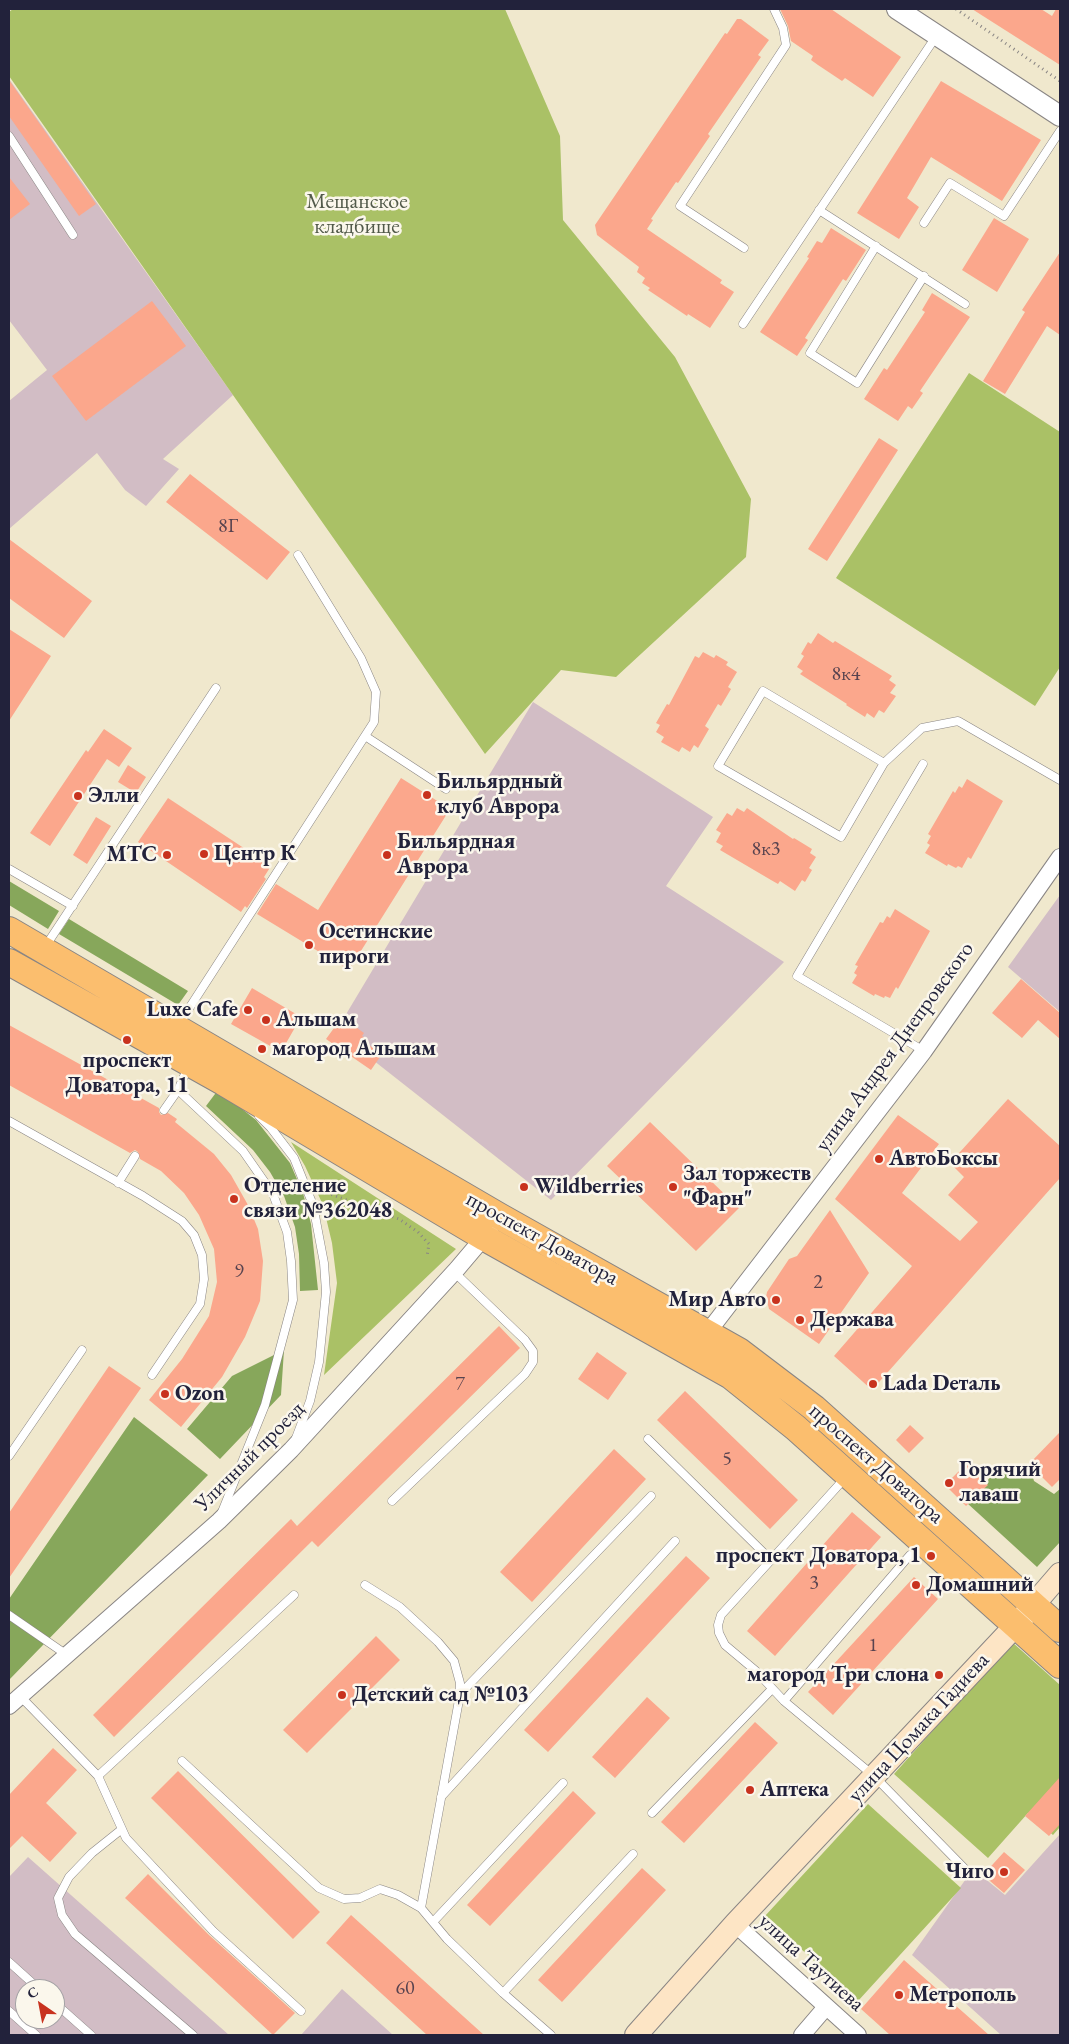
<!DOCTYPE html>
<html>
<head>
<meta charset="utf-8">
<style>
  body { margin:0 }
  #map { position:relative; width:1069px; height:2044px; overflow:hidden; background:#f0e8cd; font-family:"EB Garamond",serif }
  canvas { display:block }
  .frame { position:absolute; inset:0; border:10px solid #22223b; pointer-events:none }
  .north { position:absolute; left:15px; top:1979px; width:50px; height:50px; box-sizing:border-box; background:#fbf7ec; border:1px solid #a4a2a5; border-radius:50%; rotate:327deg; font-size:14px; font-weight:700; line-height:20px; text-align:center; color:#22223b }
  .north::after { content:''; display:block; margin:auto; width:18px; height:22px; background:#c8321e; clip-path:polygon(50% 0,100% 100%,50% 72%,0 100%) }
</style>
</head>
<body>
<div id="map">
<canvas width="1069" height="2044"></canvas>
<div class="frame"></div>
<div class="north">С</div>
</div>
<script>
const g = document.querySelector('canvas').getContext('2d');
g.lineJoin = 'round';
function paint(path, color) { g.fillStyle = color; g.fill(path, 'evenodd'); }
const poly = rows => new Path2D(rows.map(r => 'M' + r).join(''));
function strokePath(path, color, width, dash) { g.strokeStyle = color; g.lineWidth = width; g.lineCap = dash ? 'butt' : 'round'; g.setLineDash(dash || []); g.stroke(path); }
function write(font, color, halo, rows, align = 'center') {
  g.font = font + ' "EB Garamond",serif'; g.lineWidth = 5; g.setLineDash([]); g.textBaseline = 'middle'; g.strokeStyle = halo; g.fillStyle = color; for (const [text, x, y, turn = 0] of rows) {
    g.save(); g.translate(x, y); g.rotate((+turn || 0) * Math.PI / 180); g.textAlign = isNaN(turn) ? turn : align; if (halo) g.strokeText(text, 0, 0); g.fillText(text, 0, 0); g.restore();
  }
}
paint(poly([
  [9,79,233,395,163,459,179,469,146,506,125,490,97,453,9,529,9,401,47,370,9,320],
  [533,702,713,817,666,886,784,962,551,1200,336,1031],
  [1060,895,1060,1012,1008,967],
  [1060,1834,1060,2035,1001,2035,912,1955,968,1876,983,1877,1005,1895],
  [28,1857,229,2035,9,2035,9,1877],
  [25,1989,55,1989,55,2019,25,2019],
  [342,1989,393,2035,301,2035]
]), '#d2bdc5');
paint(poly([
  [13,9,505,9,560,136,563,220,675,357,751,499,746,557,616,677,561,670,485,754,9,76,9,12],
  [969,373,1060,432,1060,667,1035,706,836,578],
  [291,1142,456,1249,324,1375,337,1283,332,1243,323,1205,305,1166],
  [1012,1642,1060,1685,1060,1827,1053,1835,1028,1813,988,1858,894,1774],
  [868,1804,961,1888,858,2001,765,1916]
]), '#aac166');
paint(poly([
  [9,881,59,911,48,929,9,905],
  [69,919,188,991,178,1005,59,934],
  [218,1090,256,1120,290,1163,303,1193,311,1224,318,1290,300,1291,299,1254,295,1227,284,1196,270,1172,253,1150,206,1106],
  [284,1350,281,1395,220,1459,187,1429,232,1376],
  [134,1417,208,1475,9,1680,9,1599],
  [1029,1464,1034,1481,1054,1494,1060,1489,1060,1542,1037,1567,967,1503,997,1470,1011,1465]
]), '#87a75b');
paint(poly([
  [780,9,831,9,901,57,873,97,845,78,842,81,818,65,811,60,813,56,791,41,788,26],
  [972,9,1041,9,1052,16,1056,9,1060,9,1060,65],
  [737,19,741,19,769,40,758,55,761,57,708,134,710,136,678,183,676,182,651,219,653,220,647,229,722,280,720,283,734,292,710,328,688,314,687,316,648,290,650,288,642,283,645,278,637,272,639,267,597,235,595,225,725,33,727,34],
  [9,80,96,204,79,216,9,116],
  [941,81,1041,140,1002,201,931,157,907,198,919,207,899,239,857,213],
  [9,177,30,204,9,220],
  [994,218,1029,239,997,292,962,270],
  [831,228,866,250,846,281,843,279,805,338,808,340,797,356,760,332,809,258,807,257,817,241,822,243],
  [1060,252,1060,335,1047,326,1005,394,983,381,1025,312,1022,310],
  [932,293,970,317,920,391,923,393,912,409,908,406,898,421,864,399,884,368,887,370,925,312,922,310],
  [152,301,186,346,86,421,52,376],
  [879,438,898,450,827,561,808,549],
  [190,474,290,552,267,580,166,502],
  [9,539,92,601,64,638,9,598],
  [9,629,51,656,9,721],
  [818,633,833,643,835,641,892,676,889,680,896,685,890,693,896,696,884,713,879,710,874,718,867,713,865,717,846,705,847,704,800,674,803,671,797,667,804,656,801,654,808,642,811,644],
  [703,652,714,658,716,655,728,662,726,665,737,672,728,687,731,689,721,706,718,704,705,726,709,729,698,748,694,745,690,752,682,747,679,752,661,742,664,737,656,732,660,725,656,723,667,704,669,705,695,656,699,658],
  [104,729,132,748,119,767,107,759,50,846,30,833,86,750,88,752],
  [128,765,146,777,136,793,118,782],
  [401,778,450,809,349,970,257,914,276,884,318,910],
  [967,779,1003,801,971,859,968,857,962,868,958,866,956,868,948,864,947,866,925,853,930,845,927,843,931,836,928,834,953,791,955,793,959,786,962,788],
  [168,798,271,866,264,877,266,879,247,908,245,906,241,912,138,842],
  [737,808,744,812,747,808,793,839,794,838,812,849,810,853,816,857,809,868,812,870,805,882,802,880,795,891,780,881,778,884,771,880,720,850,723,846,716,842,721,833,716,830,727,813,732,816],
  [96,817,111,826,87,864,73,855],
  [895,909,930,931,898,989,896,987,890,998,885,996,884,998,875,994,874,996,852,983,857,975,854,973,858,966,855,965,880,922,883,923,887,916,890,918],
  [1021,979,1060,1013,1060,1039,1038,1020,1022,1038,992,1013],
  [252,988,301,1017,281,1052,231,1024],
  [342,1017,364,1033,362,1036,365,1038,363,1041,382,1054,371,1070,326,1039],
  [9,1025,159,1108,159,1112,161,1115,168,1113,177,1119,175,1122,214,1154,231,1175,248,1205,258,1229,263,1261,260,1301,245,1337,222,1377,181,1427,149,1400,182,1359,209,1316,217,1282,214,1249,199,1215,184,1193,161,1171,140,1159,138,1152,135,1150,130,1153,9,1085],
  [1008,1099,1060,1146,1060,1178,872,1390,834,1356,912,1266,835,1199,898,1115,939,1144,902,1193,960,1241,978,1222,948,1195,964,1177,950,1163],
  [650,1122,739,1208,696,1251,607,1166],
  [830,1210,869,1273,819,1344,769,1309,766,1297,767,1292,789,1259,797,1256],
  [499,1326,520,1348,318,1547,312,1541,114,1737,93,1715,291,1519,297,1526],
  [597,1352,627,1373,608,1400,578,1379],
  [109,1366,141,1388,9,1578,9,1513],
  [685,1391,798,1500,770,1529,657,1420],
  [910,1425,924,1438,909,1453,896,1440],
  [1060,1432,1060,1479,1052,1487,1029,1464],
  [614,1449,646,1479,532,1602,500,1572],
  [967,1463,988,1485,966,1506,945,1485],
  [852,1512,881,1537,775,1656,747,1631],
  [686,1556,710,1578,548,1752,524,1730],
  [914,1577,938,1599,833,1715,808,1692],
  [376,1636,400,1660,307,1753,283,1730],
  [647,1697,670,1718,615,1778,592,1757],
  [755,1722,778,1743,684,1843,661,1822],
  [53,1748,77,1770,46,1803,77,1833,50,1862,22,1836,9,1849,9,1795],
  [178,1771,320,1912,293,1939,151,1798],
  [1060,1777,1060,1824,1049,1836,1025,1816],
  [573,1791,596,1813,490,1926,467,1905],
  [1004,1852,1025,1870,1004,1893,983,1875],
  [642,1868,666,1890,562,2002,538,1980],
  [148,1874,209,1935,295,2013,273,2035,125,1898],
  [351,1915,484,2035,427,2035,326,1943],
  [904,1960,989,2035,890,2035,861,2009]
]), '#fba78c');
const service = poly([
  [9,136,73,235],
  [819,210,965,304],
  [924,223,950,183,1004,216,1060,131],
  [876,246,810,353,857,383,924,276],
  [744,248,680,206,786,45,783,28,774,9],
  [743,324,937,35],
  [365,736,446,789],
  [884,763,763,691,718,766,841,837,884,763,922,728,958,721,1060,780],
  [923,764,797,976,924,1051],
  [9,869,73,906],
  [45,947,216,688],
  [179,1024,374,722,376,692,361,658,298,555],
  [188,1067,178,1090,243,1151,273,1194,287,1232,291,1261,293,1300,265,1405,222,1512],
  [164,1110,178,1090],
  [259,1116,271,1128,294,1158,313,1205,324,1263,326,1292,319,1362,310,1401,296,1438],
  [9,1121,143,1196,182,1221,194,1235,202,1255,204,1279,200,1304,152,1375],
  [118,1183,135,1156],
  [648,1439,771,1560,845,1478],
  [9,1456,82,1350],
  [392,1501,525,1374,533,1362,533,1351,525,1340,454,1272],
  [771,1560,721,1615,718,1625,719,1633,725,1645,756,1671,784,1701,874,1776,967,1871],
  [365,1585,400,1607,438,1642,454,1661,460,1683,459,1700,421,1908,447,1939,503,1993,551,2035],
  [9,1615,67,1655],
  [460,1694,651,1496],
  [20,1696,98,1776,294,1595],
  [784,1701,910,1555],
  [182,1761,319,1888,344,1899,360,1898,380,1889,398,1895,421,1908],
  [98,1776,126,1838,213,1931,301,2011],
  [441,1797,675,1541],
  [652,1813,772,1689],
  [122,1829,92,1853,69,1877,58,1898,62,1915,75,1934,193,2035],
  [433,1922,563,1783],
  [9,1962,39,1989],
  [503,1993,633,1854],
  [55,2003,91,2035],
  [9,2011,36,2035]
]);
const minor = poly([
  [708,1332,924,1051,1060,857],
  [9,1706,219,1521,291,1450,457,1269,490,1230],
  [735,1924,858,2035],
  [802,2035,826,2007]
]);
const tertiary = poly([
  [897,9,1060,116]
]);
const secondary = poly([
  [636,2035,735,1924,1016,1625,1060,1574]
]);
const primary = poly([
  [9,930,499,1216,739,1351,814,1408,1060,1629],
  [9,962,223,1082,485,1238,731,1376,796,1428,1060,1665]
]);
strokePath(service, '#898584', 9);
strokePath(minor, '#898584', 18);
strokePath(tertiary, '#898584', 22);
strokePath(secondary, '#898584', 24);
strokePath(primary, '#898584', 28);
strokePath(poly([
  [956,9,1060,81],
  [322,1191,399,1219,418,1232,429,1244,427,1256]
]), '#898584', 3, [1, 4]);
strokePath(service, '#fff', 8);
strokePath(minor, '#fff', 16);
strokePath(tertiary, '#fff', 20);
strokePath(secondary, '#fde5c5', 22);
strokePath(primary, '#fbbe6e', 26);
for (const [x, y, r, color] of [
  [427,795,5,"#c8321e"],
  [78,796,5,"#c8321e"],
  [204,854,5,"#c8321e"],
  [167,855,5,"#c8321e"],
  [387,855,5,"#c8321e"],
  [309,945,5,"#c8321e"],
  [248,1010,5,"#c8321e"],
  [266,1020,5,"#c8321e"],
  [127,1040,5,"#c8321e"],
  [262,1049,5,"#c8321e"],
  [879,1159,5,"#c8321e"],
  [524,1187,5,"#c8321e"],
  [673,1187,5,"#c8321e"],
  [234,1199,5,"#c8321e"],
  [776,1300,5,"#c8321e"],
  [800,1320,5,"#c8321e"],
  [873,1384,5,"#c8321e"],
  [165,1394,5,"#c8321e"],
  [949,1483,5,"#c8321e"],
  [931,1556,5,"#c8321e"],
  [916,1585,5,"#c8321e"],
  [939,1675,5,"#c8321e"],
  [342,1695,5,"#c8321e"],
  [750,1790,5,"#c8321e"],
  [1004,1872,5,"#c8321e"],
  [899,1995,5,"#c8321e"]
]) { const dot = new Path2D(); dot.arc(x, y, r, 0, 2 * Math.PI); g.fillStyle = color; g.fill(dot); strokePath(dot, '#fbf7ec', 2); }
write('20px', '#58434f', null, [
  ["8Г",228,527],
  ["8к4",846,675],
  ["8к3",766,850],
  ["9",239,1272],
  ["2",818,1283],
  ["7",460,1385],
  ["5",727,1460],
  ["3",814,1584],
  ["1",873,1646],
  ["60",405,1989]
]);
write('22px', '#525a4a', '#fbf7ec', [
  ["Мещанское",357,202],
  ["кладбище",357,227]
]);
write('bold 22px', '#22223b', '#fbf7ec', [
  ["Бильярдный",437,782],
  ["клуб Аврора",437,807],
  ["Элли",88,796],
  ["Бильярдная",397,842],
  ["Аврора",397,867],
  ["Центр К",214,854],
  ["МТС",157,855,"right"],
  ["Осетинские",319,932],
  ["пироги",319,957],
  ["Luxe Cafe",238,1010,"right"],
  ["Альшам",276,1020],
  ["магород Альшам",272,1049],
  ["проспект",127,1061,"center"],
  ["Доватора, 11",127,1086,"center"],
  ["АвтоБоксы",889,1159],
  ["Зал торжеств",683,1174],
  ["\"Фарн\"",683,1199],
  ["Отделение",244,1186],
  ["связи №362048",244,1211],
  ["Wildberries",534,1187],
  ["Мир Авто",766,1300,"right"],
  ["Держава",810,1320],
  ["Lada Dеталь",883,1384],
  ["Ozon",175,1394],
  ["Горячий",959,1470],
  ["лаваш",959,1495],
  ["проспект Доватора, 1",921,1556,"right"],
  ["Домашний",926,1585],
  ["магород Три слона",929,1675,"right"],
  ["Детский сад №103",352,1695],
  ["Аптека",760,1790],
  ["Чиго",994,1872,"right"],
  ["Метрополь",909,1995]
], 'left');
write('22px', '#22223b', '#fbf7ec', [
  ["улица Андрея Днепровского",895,1047,-54],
  ["проспект Доватора",542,1239,29],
  ["Уличный проезд",250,1457,-45],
  ["проспект Доватора",876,1464,41],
  ["улица Цомака Гадиева",919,1728,-47],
  ["улица Таутиева",811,1963,42]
]);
</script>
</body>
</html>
